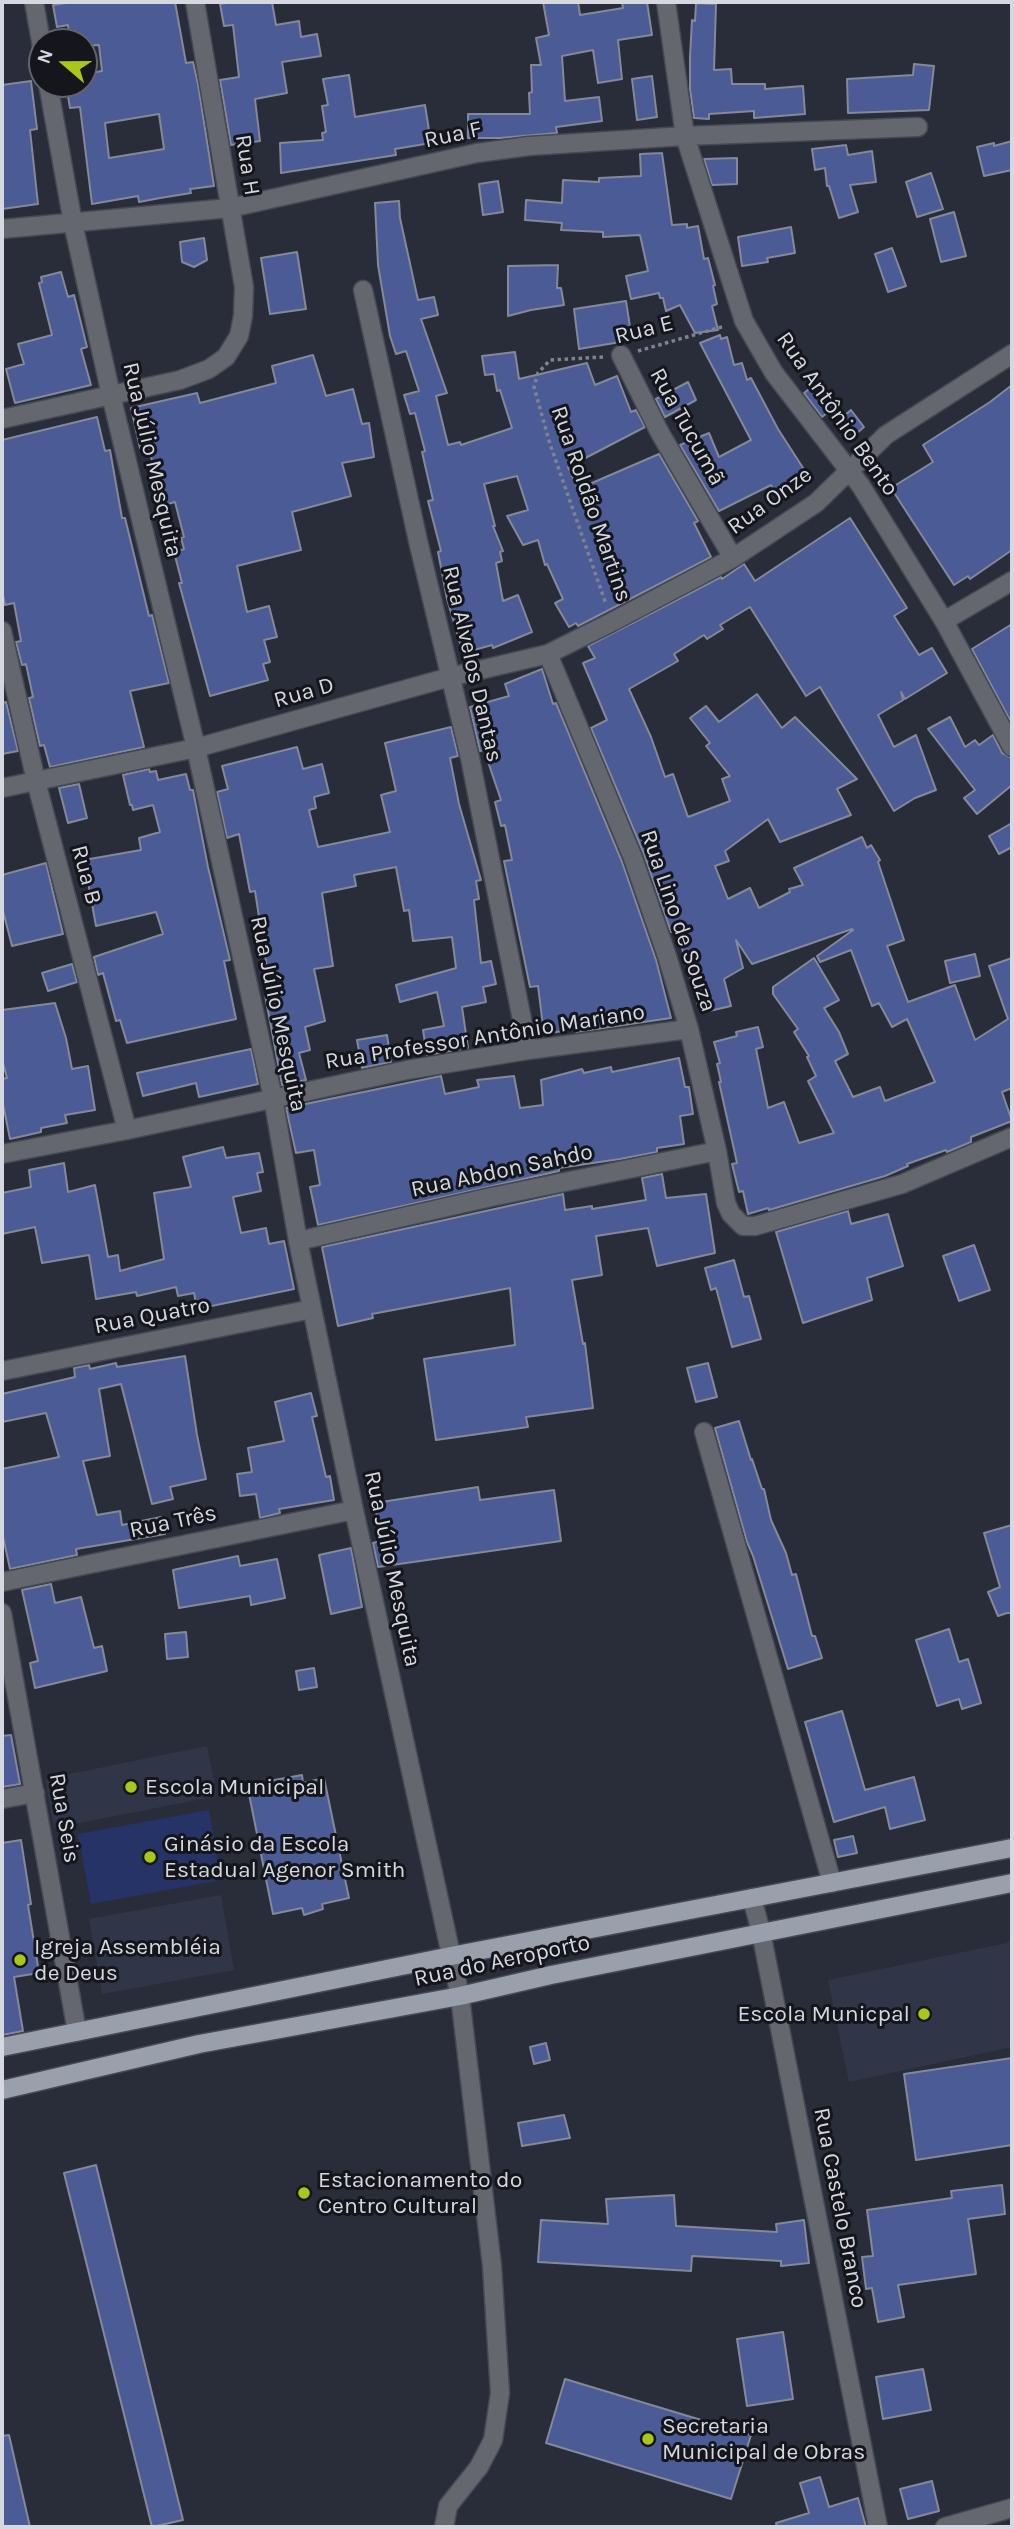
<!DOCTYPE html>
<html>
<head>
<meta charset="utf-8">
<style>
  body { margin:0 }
  #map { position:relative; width:1014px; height:2529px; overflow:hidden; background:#292d3a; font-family:Karla,sans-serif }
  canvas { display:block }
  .frame { position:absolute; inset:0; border:4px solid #d5d8e0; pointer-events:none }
  .north { position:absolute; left:28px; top:28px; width:70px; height:70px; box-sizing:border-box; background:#14161b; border:2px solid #61646a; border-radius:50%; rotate:290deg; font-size:19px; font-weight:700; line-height:28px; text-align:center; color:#d5d8e0 }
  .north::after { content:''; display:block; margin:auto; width:24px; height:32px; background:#a9c71a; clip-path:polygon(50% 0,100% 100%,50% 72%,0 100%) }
</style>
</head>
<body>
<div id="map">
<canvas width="1014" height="2529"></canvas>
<div class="frame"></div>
<div class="north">N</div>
</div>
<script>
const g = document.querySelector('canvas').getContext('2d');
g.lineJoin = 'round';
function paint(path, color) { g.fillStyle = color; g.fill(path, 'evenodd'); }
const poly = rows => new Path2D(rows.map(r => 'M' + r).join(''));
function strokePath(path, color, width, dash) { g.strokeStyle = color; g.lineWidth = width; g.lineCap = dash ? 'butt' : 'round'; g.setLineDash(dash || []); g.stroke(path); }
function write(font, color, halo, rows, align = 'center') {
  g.font = font + ' Karla,sans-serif'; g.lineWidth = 6; g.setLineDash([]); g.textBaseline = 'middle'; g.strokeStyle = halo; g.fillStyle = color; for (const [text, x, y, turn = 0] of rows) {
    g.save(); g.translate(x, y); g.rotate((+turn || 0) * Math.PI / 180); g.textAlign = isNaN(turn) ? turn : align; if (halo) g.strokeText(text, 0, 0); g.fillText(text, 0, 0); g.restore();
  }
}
paint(poly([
  [207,1746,217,1796,54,1828,45,1779],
  [221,1895,234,1970,102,1994,89,1919],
  [1012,1942,1012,2047,849,2082,828,1980]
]), '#303648');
paint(poly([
  [209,1810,221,1880,91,1904,78,1834]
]), '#263366');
const building = poly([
  [73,2,175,2,186,63,193,62,198,84,214,186,190,189,191,193,160,198,139,202,138,196,92,204,80,107,70,108,66,84,84,84,84,74,102,71,99,45,84,46,84,42,70,42,68,25,57,27,53,5,73,2],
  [159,114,164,149,109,158,105,123,159,114],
  [233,2,272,2,276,25,299,21,301,37,317,34,321,56,282,62,287,93,255,99,260,141,231,145,220,80,239,77,233,25,224,26,220,4,233,2],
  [543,2,578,2,580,15,623,8,622,2,647,2,652,35,618,40,622,79,598,83,593,50,562,56,565,101,599,97,602,121,556,127,557,133,500,138,468,138,468,114,530,114,529,93,532,92,531,65,541,65,536,38,549,35,543,2],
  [696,3,716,4,714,70,731,69,732,84,765,84,765,89,803,86,805,114,754,118,754,111,709,114,709,119,694,118,690,89,690,57,692,20,695,21,696,3],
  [914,64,934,66,929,110,848,113,847,79,913,75,914,64],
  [349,75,355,117,425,105,431,143,395,149,396,155,281,173,280,143,323,140,322,133,326,132,322,106,328,105,323,79,349,75],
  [652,76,657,117,637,120,632,79,652,76],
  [31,81,37,129,30,130,38,204,2,209,2,85,31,81],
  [1012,141,1012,170,984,176,977,147,994,143,994,146,1012,141],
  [846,145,848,155,872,151,876,182,850,185,858,212,839,218,829,186,827,186,825,168,815,170,812,149,846,145],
  [662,153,672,225,687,224,687,228,698,226,704,259,708,258,715,285,713,286,717,304,712,306,718,330,695,333,680,305,666,311,663,298,660,298,659,293,631,299,626,276,648,271,640,235,603,237,603,232,561,230,562,223,525,220,526,200,562,203,563,180,599,182,599,178,641,176,640,154,662,153],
  [737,158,737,184,712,185,704,159,737,158],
  [931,173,943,209,917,217,906,182,931,173],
  [498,181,503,212,483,215,479,184,498,181],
  [399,201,400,218,418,300,434,297,438,315,421,319,447,393,436,396,448,445,460,442,461,445,512,428,500,390,497,391,494,374,485,375,482,356,515,352,519,379,587,363,595,385,617,376,631,412,636,410,645,427,568,467,578,489,659,454,698,521,694,523,711,557,578,626,576,623,569,627,555,603,563,599,547,564,545,565,538,540,523,545,507,516,528,510,517,476,484,484,495,526,493,526,503,551,500,552,502,561,496,563,503,601,518,595,532,632,493,648,492,645,463,653,447,599,438,552,441,551,428,501,433,500,422,452,425,451,415,413,410,414,404,395,419,391,406,351,396,354,390,336,378,265,375,203,399,201],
  [954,212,966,256,941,262,930,219,954,212],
  [791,227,795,253,767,258,768,262,742,266,738,237,791,227],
  [204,238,207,260,194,267,182,262,180,242,204,238],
  [892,248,906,286,888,292,875,254,892,248],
  [297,252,306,309,270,314,261,258,297,252],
  [558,265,557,288,561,288,564,305,531,310,508,316,508,266,558,265],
  [61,272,68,297,74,295,87,347,81,349,91,385,15,403,6,369,24,364,18,344,52,335,39,283,42,282,41,277,61,272],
  [626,301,632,340,579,349,574,309,626,301],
  [720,335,721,339,727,337,734,365,742,363,747,380,751,378,778,429,805,471,774,490,771,485,719,511,680,445,709,433,719,457,751,440,700,343,720,335],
  [313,355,326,396,353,389,362,424,369,423,374,457,342,463,351,496,292,512,301,550,237,566,247,612,269,606,277,637,264,640,270,662,263,664,268,680,210,696,179,583,182,583,174,552,184,549,181,538,184,537,175,502,164,505,148,446,140,448,131,408,197,393,200,403,276,383,272,366,313,355],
  [819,381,837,405,822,417,804,393,819,381],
  [688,382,696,400,665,417,656,399,688,382],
  [1012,385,1012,550,970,579,968,576,954,585,891,488,933,462,923,445,990,402,1012,385],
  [851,410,864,427,849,440,835,423,851,410],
  [97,417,105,451,110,450,122,518,125,518,149,616,152,615,169,683,130,691,144,747,50,767,44,745,40,746,29,698,33,697,26,664,22,665,16,642,21,641,14,603,5,605,2,590,2,440,97,417],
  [850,518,907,608,894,616,919,655,932,648,947,673,905,699,901,692,903,700,878,715,894,747,916,735,936,790,915,798,894,811,820,687,806,696,750,607,720,625,723,629,707,639,704,635,674,654,678,661,629,689,651,737,665,777,673,774,688,817,730,801,722,779,730,776,706,746,710,743,690,718,706,706,719,722,757,694,782,728,795,717,857,779,837,789,851,815,780,842,768,819,725,851,729,861,715,866,728,899,750,888,759,908,790,892,789,889,803,885,794,868,862,837,867,848,871,845,880,860,878,862,904,940,887,946,908,1002,955,985,975,1040,1008,1019,989,966,1012,958,1012,1088,1002,1092,1012,1121,971,1137,971,1142,947,1152,946,1150,907,1164,908,1166,885,1176,769,1210,768,1208,748,1214,743,1191,739,1192,732,1164,737,1163,719,1082,721,1082,717,1064,720,1063,714,1042,737,1036,736,1032,758,1027,763,1047,756,1049,768,1108,784,1102,799,1143,834,1133,808,1081,816,1076,807,1057,809,1056,794,1032,798,1029,773,994,773,987,814,958,839,1000,824,1008,839,1032,848,1054,835,1061,853,1097,880,1087,885,1101,935,1082,907,1019,892,1027,879,1003,872,1006,851,950,820,962,817,956,853,930,852,929,752,964,736,940,743,968,724,979,731,1006,705,1012,703,1004,698,1005,677,930,671,932,644,854,591,728,607,720,583,663,595,658,588,646,721,577,722,579,744,564,755,581,850,518],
  [1012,624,1012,724,972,649,1012,624],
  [542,669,553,704,556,703,622,862,656,960,671,1018,576,1032,575,1029,544,1034,538,986,530,987,504,861,512,860,505,825,501,826,495,802,501,800,484,750,480,751,470,707,509,696,505,684,542,669],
  [6,702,18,751,2,754,2,703,6,702],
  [950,717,965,747,975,740,979,745,993,735,1002,753,1012,758,1012,785,977,814,964,798,975,790,928,729,950,717],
  [451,727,458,756,450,758,459,804,481,880,476,881,479,899,474,900,481,963,491,961,496,984,483,987,486,1002,462,1007,468,1048,427,1055,423,1030,444,1026,437,992,400,1002,396,985,456,968,452,937,413,941,409,910,404,911,396,867,354,875,356,886,322,893,333,966,314,969,325,1021,305,1027,310,1050,299,1053,306,1080,282,1085,265,995,268,994,265,976,268,975,255,891,250,892,239,834,227,838,217,792,228,789,222,766,297,747,303,769,322,764,329,793,314,797,316,808,309,810,318,847,390,832,381,795,396,791,385,743,451,727],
  [149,769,150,772,156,771,158,780,186,774,190,790,193,790,208,867,230,960,224,961,236,1019,127,1043,120,1020,116,1021,103,973,98,975,94,957,163,934,156,912,96,926,84,860,141,850,139,838,160,832,153,805,133,810,132,805,130,805,123,775,149,769],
  [79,784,87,818,68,823,59,788,79,784],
  [1012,823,1012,847,999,854,989,836,1012,823],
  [46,863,63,934,12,946,2,907,2,875,46,863],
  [975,954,980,976,950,983,945,961,975,954],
  [72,964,77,982,48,991,42,973,72,964],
  [55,1003,66,1038,72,1069,88,1066,95,1110,65,1115,67,1123,41,1128,41,1132,10,1139,2,1099,2,1079,7,1078,2,1059,2,1010,55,1003],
  [387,1035,391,1062,362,1068,357,1040,387,1035],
  [251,1049,258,1084,199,1097,196,1083,143,1096,137,1073,251,1049],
  [679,1058,685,1087,689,1087,693,1114,680,1116,684,1144,657,1148,657,1152,620,1159,559,1168,559,1171,318,1225,310,1187,320,1185,314,1150,296,1153,286,1108,441,1076,445,1094,479,1087,477,1080,514,1076,520,1108,543,1105,541,1080,582,1069,584,1073,611,1067,612,1072,679,1058],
  [223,1147,226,1158,259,1153,263,1172,257,1173,261,1191,233,1197,241,1233,266,1228,269,1244,284,1241,294,1289,197,1309,194,1293,178,1296,176,1287,137,1296,136,1292,96,1299,89,1255,42,1263,35,1227,2,1234,2,1193,31,1187,29,1170,64,1163,68,1192,95,1185,108,1257,118,1255,120,1271,164,1259,154,1193,191,1187,183,1157,223,1147],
  [662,1174,666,1198,706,1194,715,1253,657,1266,648,1228,596,1236,602,1275,572,1280,583,1344,585,1343,593,1408,526,1417,528,1427,436,1440,424,1359,515,1345,510,1288,372,1314,373,1318,338,1326,322,1247,563,1194,565,1210,592,1206,592,1209,646,1200,642,1178,662,1174],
  [848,1211,851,1224,888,1214,903,1266,867,1278,872,1300,803,1323,776,1232,848,1211],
  [974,1245,990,1290,959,1301,943,1256,974,1245],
  [734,1260,744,1297,749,1296,761,1339,732,1347,716,1288,711,1290,705,1268,734,1260],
  [185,1356,197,1435,206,1479,170,1487,173,1499,152,1504,121,1384,99,1389,110,1456,83,1461,97,1515,120,1511,122,1525,161,1517,165,1534,76,1549,77,1555,10,1569,2,1532,2,1469,59,1457,46,1413,2,1422,2,1394,75,1377,74,1368,89,1365,90,1369,116,1363,117,1367,185,1356],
  [708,1363,717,1397,696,1402,687,1368,708,1363],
  [311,1393,317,1416,312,1417,326,1477,330,1476,334,1500,279,1509,280,1513,260,1518,256,1494,240,1496,237,1474,252,1472,248,1448,284,1441,275,1402,311,1393],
  [739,1421,751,1460,752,1459,762,1489,764,1489,771,1520,786,1553,792,1575,796,1574,812,1636,815,1636,822,1658,788,1669,753,1556,747,1542,715,1428,739,1421],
  [478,1487,480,1500,554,1490,561,1541,378,1567,373,1543,380,1541,375,1503,478,1487],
  [1012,1525,1012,1613,1007,1613,998,1616,988,1592,1000,1587,984,1533,1012,1525],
  [351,1548,362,1607,331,1614,319,1555,351,1548],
  [238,1556,240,1566,277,1559,285,1598,251,1605,250,1596,179,1608,173,1570,238,1556],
  [51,1584,55,1603,81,1597,94,1648,102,1646,107,1671,35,1688,30,1663,38,1661,22,1590,51,1584],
  [949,1629,959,1662,968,1659,981,1703,962,1709,959,1699,937,1706,916,1640,949,1629],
  [186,1632,188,1657,167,1659,165,1634,186,1632],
  [314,1668,317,1687,299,1690,296,1671,314,1668],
  [842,1711,865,1790,914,1777,925,1820,890,1829,885,1807,834,1822,805,1722,842,1711],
  [11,1735,20,1784,2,1787,2,1736,11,1735],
  [302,1775,303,1783,324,1778,349,1898,322,1904,323,1909,304,1915,302,1908,273,1914,249,1794,270,1790,269,1781,302,1775],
  [853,1836,857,1853,838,1857,834,1840,853,1836],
  [21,1840,31,1904,28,1905,39,1973,14,1977,23,2031,2,2035,2,1843,21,1840],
  [546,2043,550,2060,534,2064,530,2047,546,2043],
  [1012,2058,1012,2145,916,2160,904,2074,1012,2058],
  [564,2115,570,2138,522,2146,518,2123,564,2115],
  [96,2165,183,2520,152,2527,64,2173,96,2165],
  [1002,2185,1005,2214,968,2219,976,2274,898,2285,904,2317,878,2322,872,2288,866,2289,862,2257,873,2256,867,2210,952,2198,951,2191,1002,2185],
  [674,2195,676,2226,777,2232,776,2224,804,2220,809,2263,781,2266,781,2261,692,2256,691,2271,538,2262,541,2220,608,2224,606,2199,674,2195],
  [783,2332,793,2399,747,2406,737,2339,783,2332],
  [923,2369,931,2410,883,2419,876,2377,923,2369],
  [565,2379,751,2435,731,2499,546,2443,565,2379],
  [9,2435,30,2527,2,2527,2,2436,9,2435],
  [820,2477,829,2507,858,2498,866,2527,777,2527,776,2523,809,2513,800,2483,820,2477],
  [932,2481,939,2511,908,2519,900,2489,932,2481]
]);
paint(building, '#4a5b96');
strokePath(building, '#838998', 2);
const minor = poly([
  [34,2,42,47],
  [666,2,685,136,744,321,774,373,861,486,944,621,1012,747],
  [48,84,73,223,111,395,196,748,273,1098,298,1241,354,1510,460,1996,492,2266,500,2393,493,2440,479,2467,448,2506,444,2527],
  [2,229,230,208,477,153,529,146,685,136,918,127],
  [363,290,418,541,470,758,528,1050],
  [621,355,660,433,733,558],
  [2,419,180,380,209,369,226,357,239,336,243,316,244,287,195,2],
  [944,621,1012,581],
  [2,631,36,781,127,1130],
  [548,654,633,858,667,956,689,1029,717,1151,726,1203,731,1214,743,1226,755,1226,902,1184,1012,1137],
  [2,788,196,748,450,677,548,654,612,622,733,558,816,503,886,435,1012,354],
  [2,1154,127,1130,407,1070,528,1050,689,1029],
  [298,1241,491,1197,717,1151],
  [2,1371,312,1309],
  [704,1432,832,1883],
  [2,1582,354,1510],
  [2,1613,77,2032],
  [2,1799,35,1793],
  [752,1898,761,1932,878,2527],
  [945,2527,1012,2508]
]);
const major = poly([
  [2,2047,451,1956,1012,1848],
  [2,2090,199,2044,460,1996,551,1975,1012,1883]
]);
strokePath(minor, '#454855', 21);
strokePath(major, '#454855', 21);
strokePath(poly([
  [638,351,725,326],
  [603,357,550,360,538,373,534,387,550,444,606,604]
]), '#80838e', 3.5, [3.5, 3.5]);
strokePath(minor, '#64676d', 18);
strokePath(major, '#9a9fac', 18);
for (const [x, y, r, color] of [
  [131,1787,7,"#a9c71a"],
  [150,1857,7,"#a9c71a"],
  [20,1960,7,"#a9c71a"],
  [924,2014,7,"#a9c71a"],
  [304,2193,7,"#a9c71a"],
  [648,2439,7,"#a9c71a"]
]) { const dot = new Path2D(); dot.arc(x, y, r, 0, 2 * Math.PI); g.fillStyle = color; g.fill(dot); strokePath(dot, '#14161b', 2.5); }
write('23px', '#d5d8e0', '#14161b', [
  ["Rua F",453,135,-12],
  ["Rua H",247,165,81],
  ["Rua E",644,330,-14],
  ["Rua Antônio Bento",837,414,55],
  ["Rua Tucumã",687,427,61],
  ["Rua Júlio Mesquita",152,460,77],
  ["Rua Onze",770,501,-36],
  ["Rua Roldão Martins",591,504,71],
  ["Rua Alvelos Dantas",472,664,77],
  ["Rua D",304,693,-16],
  ["Rua B",86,875,75],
  ["Rua Lino de Souza",678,921,71],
  ["Rua Júlio Mesquita",278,1014,78],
  ["Rua Professor Antônio Mariano",485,1037,-9],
  ["Rua Abdon Sahdo",502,1171,-12],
  ["Rua Quatro",152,1316,-11],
  ["Rua Três",173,1522,-12],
  ["Rua Júlio Mesquita",392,1569,78],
  ["Rua Seis",64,1818,80],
  ["Rua do Aeroporto",502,1961,-12],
  ["Rua Castelo Branco",840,2208,79]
]);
write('23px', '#d5d8e0', '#14161b', [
  ["Escola Municipal",145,1787],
  ["Ginásio da Escola",164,1844],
  ["Estadual Agenor Smith",164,1870],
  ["Igreja Assembléia",34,1947],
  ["de Deus",34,1973],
  ["Escola Municpal",910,2014,"right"],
  ["Estacionamento do",318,2180],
  ["Centro Cultural",318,2206],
  ["Secretaria",662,2426],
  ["Municipal de Obras",662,2452]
], 'left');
</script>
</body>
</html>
